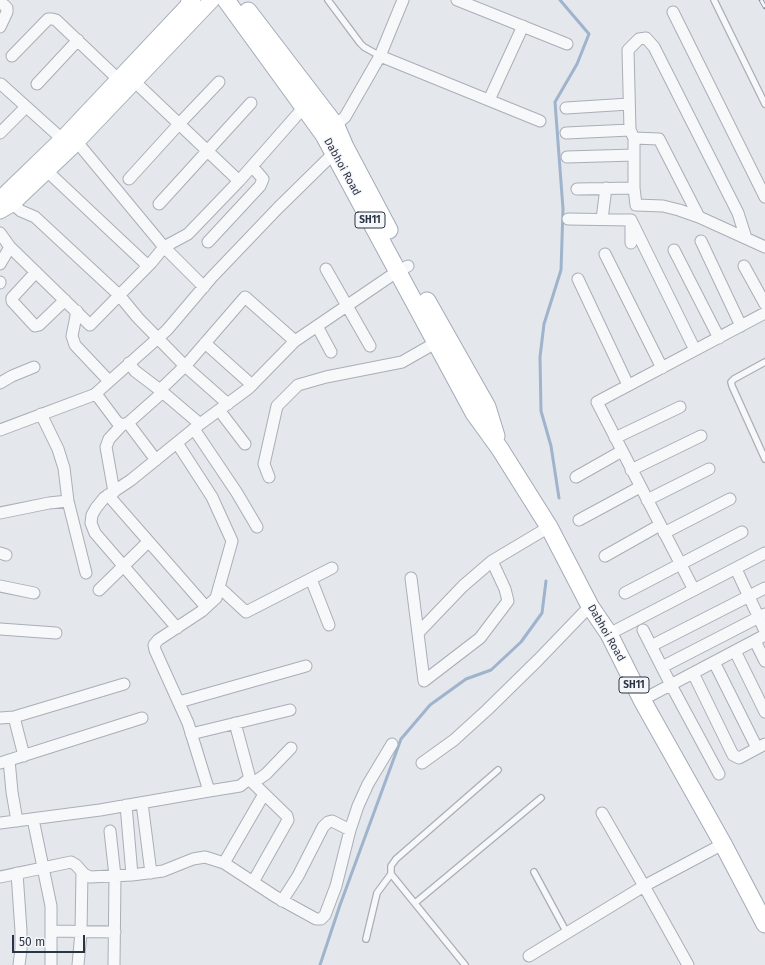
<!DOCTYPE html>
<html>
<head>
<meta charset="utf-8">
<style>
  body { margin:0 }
  #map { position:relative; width:765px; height:965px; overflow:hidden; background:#e4e7ec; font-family:"Fira Sans",sans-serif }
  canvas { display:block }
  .scale { position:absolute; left:12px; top:935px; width:73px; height:18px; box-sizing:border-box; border:2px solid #2b3445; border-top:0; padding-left:5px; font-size:12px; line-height:14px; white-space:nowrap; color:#2b3445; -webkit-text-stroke:3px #f4f6f9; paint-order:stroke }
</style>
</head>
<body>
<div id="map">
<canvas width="765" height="965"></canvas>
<div class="scale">50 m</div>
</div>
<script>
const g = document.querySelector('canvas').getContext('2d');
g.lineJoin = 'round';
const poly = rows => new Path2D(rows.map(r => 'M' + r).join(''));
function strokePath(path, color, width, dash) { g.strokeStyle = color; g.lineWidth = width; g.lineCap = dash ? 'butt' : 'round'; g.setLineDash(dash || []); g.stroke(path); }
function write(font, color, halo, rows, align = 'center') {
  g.font = font + ' "Fira Sans",sans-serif'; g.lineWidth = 3; g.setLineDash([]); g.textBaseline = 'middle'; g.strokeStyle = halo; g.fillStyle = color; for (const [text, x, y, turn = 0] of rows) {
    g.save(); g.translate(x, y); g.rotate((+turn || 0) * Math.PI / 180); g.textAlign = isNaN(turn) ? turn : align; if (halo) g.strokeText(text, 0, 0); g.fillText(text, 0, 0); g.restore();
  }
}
strokePath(poly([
  [559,498,551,446,541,411,540,357,544,324,561,270,563,209,555,102,577,64,589,34,560,0],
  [320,965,340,905,401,739,430,705,466,679,491,670,521,642,542,613,546,581]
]), '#9fb4cc', 3);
const lane = poly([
  [328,0,360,43,364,47,380,56],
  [714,0,765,104],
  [765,362,734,379,731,382,732,386,765,459],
  [534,872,567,933],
  [415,903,541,798],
  [366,939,377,893,391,874],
  [465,965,391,874,391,866,396,859,498,770]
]);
const street = poly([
  [457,0,567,44],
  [0,3,4,5,7,8,7,12,0,27],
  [673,12,765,197],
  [12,56,48,19,52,19,56,20,118,79],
  [380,56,403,0],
  [135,82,239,181],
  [37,84,78,40],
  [0,85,1,84,62,139],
  [489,100,523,26],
  [566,108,629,104],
  [331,129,345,117,380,56,540,121],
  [0,133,26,107],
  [566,133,630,130],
  [634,138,630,130,628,50,639,39,646,38,654,47,738,213,746,238],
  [77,142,164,247,204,287],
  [567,157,634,155],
  [47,171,148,266],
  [129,179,179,124,219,82],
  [634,188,634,138,659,139,699,217],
  [577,189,634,188,636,205,663,206,679,210,699,217,765,247],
  [12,204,21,211,35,217,119,295,138,318,185,366,228,404],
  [159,204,251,103],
  [568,219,631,220,695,350],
  [602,219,606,188],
  [631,223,631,243],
  [0,233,10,247,90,325,151,263,164,247,188,234,239,181,304,107],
  [701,241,741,326],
  [208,242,260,186,263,179,252,166],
  [674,250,719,338],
  [605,254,662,368],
  [0,264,10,247],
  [744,266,765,304],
  [326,269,370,346],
  [36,272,12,298,12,301,35,326,39,325,65,300],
  [578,279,628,385],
  [0,282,0,283],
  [77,311,72,336,75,345,109,381],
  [317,326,331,352],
  [205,343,252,385],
  [129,363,135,371,160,390,200,424,249,388,295,341,398,271,408,266],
  [0,383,12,376,34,367],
  [160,390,187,364,245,297,295,341],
  [94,395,167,330,212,277,278,208,334,153],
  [219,410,245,444],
  [41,414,58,449,64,468,68,501,86,573],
  [128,423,156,460],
  [194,429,237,493,257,527],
  [0,430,96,394,117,422,122,425,128,423,163,392],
  [615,438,680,407],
  [631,470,701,436],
  [269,477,264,464,277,406,298,385,326,377,402,362,437,342],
  [576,477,622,451],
  [114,492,106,447,109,439,122,425],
  [108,495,206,607],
  [647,500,709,469],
  [0,513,49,503,68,501],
  [579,520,640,487],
  [664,533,730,499],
  [0,553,6,555],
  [605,556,660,525],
  [736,569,765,631],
  [411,578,424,681,480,638,508,601,505,589,492,561,549,527],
  [311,579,329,625],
  [0,586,34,593],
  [219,587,246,612,332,568],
  [99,590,148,542],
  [694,590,597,402,765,313],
  [625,593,742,532],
  [177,628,95,533,91,523,92,515,96,508,104,498,131,480,200,424],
  [0,629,56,633],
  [643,630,671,685,719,774],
  [418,633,463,586,492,561],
  [609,634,765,553],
  [755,641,765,661],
  [651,646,765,588],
  [735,651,765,712],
  [714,662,757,748],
  [662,667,765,614],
  [693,673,733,755,739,758,765,744],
  [642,700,765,635],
  [179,702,306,666],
  [14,717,24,756],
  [0,718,14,717,124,684],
  [191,734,290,710],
  [9,760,12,792,17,821],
  [0,763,142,718],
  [422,763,454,740,487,710,538,660,590,606],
  [249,779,287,816,288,820,253,882],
  [253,783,266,774,291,748],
  [209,791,240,786,249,779,249,775,235,723],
  [142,803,151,873],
  [126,805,132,875],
  [602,813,644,886,688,965],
  [33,819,51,906,51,965],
  [0,823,100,810,209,791,188,723,155,650,154,645,158,640,202,611,216,598,232,541,212,497,177,443],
  [110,831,115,876,114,965],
  [224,863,264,794],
  [17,873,21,931,21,949,19,965],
  [0,877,71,862,76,865,84,874,90,877,132,875,163,871,193,859,205,857,224,863,276,897,316,919,321,919,325,915,336,886,350,830,358,806,368,784,392,744],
  [282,901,298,876,323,827,328,822,332,821,350,830],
  [51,931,115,932],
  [529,956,644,886,723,844],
  [78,965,81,932,82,872]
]);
const secondary = poly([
  [0,197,4,195,62,139,193,0],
  [0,211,12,204,71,148,212,0]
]);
const primary = poly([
  [226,0,324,135,474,413,500,449,549,527,590,606,609,634,642,700,723,844,765,924],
  [189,5,190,0],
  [248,11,336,126,345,147,389,230],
  [427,301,487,407,496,436]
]);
strokePath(lane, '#a9aeb7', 8);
strokePath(street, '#a9aeb7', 13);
strokePath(secondary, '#a9aeb7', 17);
strokePath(primary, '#a3abb8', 19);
strokePath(lane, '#f7f8fa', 5.5);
strokePath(street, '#f7f8fa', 11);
strokePath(secondary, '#fff', 15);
strokePath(primary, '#fff', 17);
const rail = poly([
  [761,0,765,7]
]);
strokePath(rail, '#7d8696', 4.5);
strokePath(rail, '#f4f6f9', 3, [9]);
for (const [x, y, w] of [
  [370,220,30],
  [634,685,30]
]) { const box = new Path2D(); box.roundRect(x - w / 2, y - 8, w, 16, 3); g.fillStyle = '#f4f6f9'; g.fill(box); strokePath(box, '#2b3445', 1); }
write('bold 10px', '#2b3445', null, [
  ["SH11",370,220],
  ["SH11",634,685]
]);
write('11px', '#2b3445', '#f4f6f9', [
  ["Dabhoi Road",342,167,61],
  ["Dabhoi Road",606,633,60]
]);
</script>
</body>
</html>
